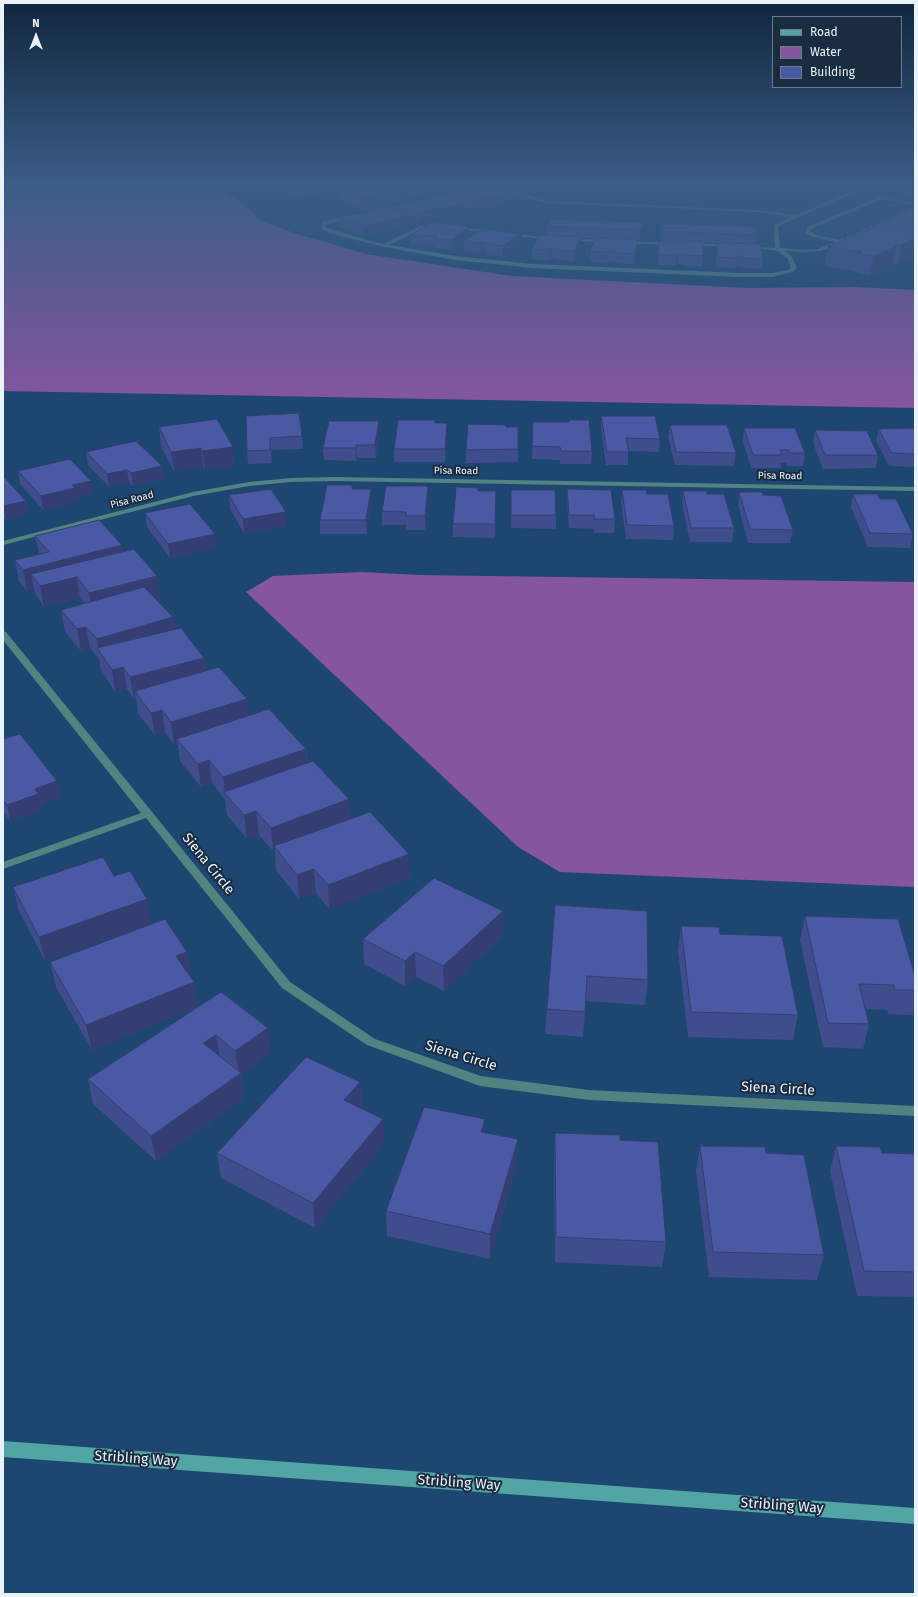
<!DOCTYPE html>
<html>
<head>
<meta charset="utf-8">
<style>
  body { margin:0 }
  #map { position:relative; width:918px; height:1597px; overflow:hidden; background:#1d4671; font-family:"Fira Sans",sans-serif }
  canvas { display:block }
  .frame { position:absolute; inset:0; border:4px solid #eaf3fd; pointer-events:none }
  .legend { position:absolute; left:772px; top:16px; width:130px; height:72px; box-sizing:border-box; background:#1a2c40; border:1px solid #6d7c8c; margin:0; padding:5px 7px; list-style:none; font-size:12px; color:#eaf3fd }
  .legend li { display:flex; align-items:center; gap:8px; height:20px }
  .legend b { width:20px; border:1px solid #6d7c8c }
  .north { position:absolute; left:16px; top:16px; width:40px; height:40px; -webkit-text-stroke:3px #1a2c40; paint-order:stroke; rotate:0deg; font-size:11px; font-weight:700; line-height:16px; text-align:center; color:#eaf3fd }
  .north::after { content:''; display:block; margin:auto; width:14px; height:18px; background:#eaf3fd; clip-path:polygon(50% 0,100% 100%,50% 72%,0 100%) }
</style>
</head>
<body>
<div id="map">
<canvas width="918" height="1597"></canvas>
<div class="frame"></div>
<ul class="legend">
<li><b style="height:5px;background:#51a5a2"></b>Road</li>
<li><b style="height:11px;background:#85569f"></b>Water</li>
<li><b style="height:11px;background:#4a59a4"></b>Building</li>
</ul>
<div class="north">N</div>
</div>
<script>
const g = document.querySelector('canvas').getContext('2d');
g.lineJoin = 'round';
function paint(path, color) { g.fillStyle = color; g.fill(path, 'evenodd'); }
const poly = rows => new Path2D(rows.map(r => 'M' + r).join(''));
function strokePath(path, color, width, dash) { g.strokeStyle = color; g.lineWidth = width; g.lineCap = dash ? 'butt' : 'round'; g.setLineDash(dash || []); g.stroke(path); }
function write(font, color, halo, rows, align = 'center') {
  g.font = font + ' "Fira Sans",sans-serif'; g.lineWidth = 4; g.setLineDash([]); g.textBaseline = 'middle'; g.strokeStyle = halo; g.fillStyle = color; for (const [text, x, y, turn = 0] of rows) {
    g.save(); g.translate(x, y); g.rotate((+turn || 0) * Math.PI / 180); g.textAlign = isNaN(turn) ? turn : align; if (halo) g.strokeText(text, 0, 0); g.fillText(text, 0, 0); g.restore();
  }
}
paint(poly([
  [3,182,202,182,220,187,252,211,257,219,294,233,366,254,511,276,747,288,855,287,915,290,915,408,3,391],
  [362,572,419,575,915,582,915,887,560,872,518,847,246,592,273,576]
]), '#85569f');
paint(poly([
  [500,188,547,201,758,210,796,215,852,191,867,188,882,188,915,193,915,195,882,190,867,190,855,193,778,226,780,248,803,250,818,249,835,242,813,237,805,233,807,227,880,197,915,203,915,205,882,199,811,229,810,231,816,235,839,240,913,208,915,208,915,211,821,251,803,252,785,251,792,257,797,268,792,272,772,277,739,277,533,268,455,260,384,247,329,233,322,229,322,222,352,216,354,218,326,224,326,228,383,244,421,226,437,225,439,227,424,228,389,245,455,256,533,264,739,273,772,273,788,270,791,268,788,259,778,251,746,247,748,246,775,248,774,225,791,217,758,212,547,203,498,190,500,188],
  [460,192,462,194,428,201,426,200,460,192],
  [407,203,409,205,376,212,374,211,407,203],
  [455,227,493,231,495,232,493,233,453,229,455,227],
  [509,233,551,238,553,239,551,240,507,235,509,233],
  [569,239,607,240,609,241,607,242,567,241,569,239],
  [625,241,673,243,675,244,673,245,623,243,625,241],
  [691,243,731,245,733,246,731,247,689,245,691,243],
  [334,477,915,487,915,491,334,481,291,482,249,486,193,496,3,545,3,541,193,492,249,482,291,478,334,477],
  [3,631,6,632,290,982,375,1039,481,1076,589,1090,915,1106,915,1116,589,1100,480,1086,367,1045,282,988,146,818,3,869,3,862,141,813,3,640,3,631]
]), '#518381');
paint(poly([
  [3,1441,915,1508,915,1524,3,1457,3,1441]
]), '#51a5a2');
paint(poly([
  [276,182,359,182,359,187,303,198,298,197,292,198,285,195,285,193,276,190],
  [393,182,456,182,456,188,448,190,444,189,416,197,404,193,404,199,395,202,390,200,372,205,372,206,362,209,340,201,339,192,393,187],
  [477,186,512,192,512,201,471,211,461,207,461,213,419,223,408,219,408,225,364,236,340,227,339,217,374,211,374,209,394,211,394,205,427,199,427,198,447,199,447,193,477,188],
  [915,205,898,264,893,264,890,267,870,276,855,272,855,271,825,266,828,246,843,240,844,238,853,235,853,234,865,231,866,228,876,225,876,222,887,221,889,220,889,217,897,214,897,213,904,211,905,210],
  [643,223,642,233,640,240,638,240,637,250,634,264,615,263,615,261,609,261,608,263,590,262,590,251,595,238,581,238,580,247,575,261,557,260,557,259,551,258,550,260,532,259,532,249,547,236,547,226],
  [662,224,757,235,756,244,763,259,761,269,742,268,742,266,736,266,735,268,716,267,716,253,717,243,702,243,703,256,702,267,682,266,682,264,677,264,676,266,658,265,659,241,661,241],
  [469,227,469,237,452,250,435,248,435,246,411,245,411,235],
  [464,241,521,244,503,257,487,255,487,253,483,252,481,253,464,251],
  [246,416,302,436,303,449,271,450,272,463,248,464,247,451],
  [601,416,660,439,659,452,628,451,628,465,606,465,601,428],
  [533,422,592,451,591,464,560,464,560,460,532,459],
  [435,423,447,423,447,436,445,462,394,462,394,449],
  [670,425,736,453,734,466,675,465,668,437],
  [159,427,235,466,205,470,203,467,174,471,161,446],
  [506,427,518,449,518,462,466,463,466,450],
  [744,428,805,453,803,466,787,466,786,463,781,463,781,468,751,468,743,441],
  [915,428,915,469,914,467,889,466,876,441,879,429],
  [815,430,878,455,876,468,823,469,813,443],
  [379,434,376,458,357,458,356,461,324,460,323,448],
  [86,452,164,479,133,486,129,483,109,487,88,465],
  [18,471,93,494,77,498,77,501,43,510,20,484],
  [3,476,28,514,6,520,3,516],
  [352,485,352,489,371,502,367,534,320,534,320,520],
  [567,489,615,519,614,533,594,533,594,529,569,528,567,502],
  [511,490,556,515,556,529,511,528],
  [622,490,647,494,674,526,673,540,626,539,621,503],
  [478,491,496,491,495,538,453,537,453,524],
  [683,491,707,494,734,528,732,542,690,542,682,504],
  [739,492,763,495,793,530,790,543,748,543,738,505],
  [853,494,880,499,913,534,910,548,868,547,851,507],
  [229,495,287,526,244,533,230,509],
  [428,500,425,530,406,530,406,525,382,525,382,511],
  [145,513,216,548,170,558,147,527],
  [35,536,124,552,157,576,160,596,154,598,173,617,175,629,204,658,206,671,249,716,306,749,308,763,349,799,350,819,410,878,329,909,316,893,299,899,276,870,275,851,273,851,259,835,247,839,227,815,225,800,212,783,201,787,180,761,178,744,174,745,165,732,155,735,138,714,136,698,134,699,127,689,115,692,101,670,99,659,90,648,81,651,65,632,61,610,85,603,80,598,44,607,36,595,34,589,27,591,19,581,15,560,39,554],
  [3,739,57,781,60,797,41,804,42,810,10,821,3,811],
  [114,876,151,924,45,961,19,911,13,887],
  [555,905,648,980,645,1005,586,1001,583,1037,545,1034,547,1009],
  [805,916,915,976,915,1007,913,1015,888,1014,887,1010,865,1009,869,1024,863,1049,823,1047,800,940],
  [681,926,720,934,798,1015,793,1040,688,1037,678,951],
  [503,935,444,991,416,977,405,986,364,964,363,939],
  [187,952,191,976,190,977,194,982,198,1007,92,1050,56,987,50,962],
  [221,992,271,1053,241,1074,244,1098,156,1161,93,1104,88,1079],
  [360,1082,362,1108,361,1108,384,1144,315,1228,221,1178,217,1153],
  [485,1119,484,1132,517,1164,490,1259,387,1236,386,1211],
  [555,1133,666,1242,662,1267,555,1262,554,1158],
  [700,1146,766,1153,824,1255,817,1280,709,1277,696,1171],
  [836,1146,882,1153,915,1154,915,1297,857,1296,830,1171]
]), '#404d8d');
paint(poly([
  [316,182,359,182,359,187,303,198,302,185],
  [435,182,444,182,444,189,416,197,416,187],
  [448,182,456,182,456,188,448,190],
  [297,183,298,197,292,198,291,184],
  [404,190,404,199,395,202,395,192],
  [390,191,390,200,372,205,372,206,362,209,361,199,368,196],
  [512,192,512,201,471,211,471,201],
  [461,204,461,213,419,223,419,213],
  [408,216,408,225,364,236,364,226],
  [643,223,642,233,640,240,641,230],
  [469,227,469,237,452,250,452,240],
  [521,234,521,244,503,257,503,246],
  [581,237,580,247,575,261,575,251],
  [915,238,915,255,898,264,901,245],
  [638,240,637,250,634,264,635,254],
  [483,242,483,252,481,253,481,243],
  [897,244,893,264,890,267,870,276,874,256],
  [551,248,551,258,550,260,550,250],
  [678,254,677,264,676,266,677,255],
  [379,421,379,434,376,458,375,445],
  [447,423,447,436,445,462,445,449],
  [356,445,357,458,356,461],
  [233,447,235,466,205,470,202,451],
  [201,448,203,467,174,471,171,452],
  [162,466,164,479,133,486,131,473],
  [127,470,129,483,109,487,107,474],
  [91,481,93,494,77,498,77,501,43,510,41,496,72,485],
  [428,486,428,500,425,530,425,516],
  [371,489,371,502,367,534,366,520],
  [26,501,28,514,6,520,3,506],
  [286,512,287,526,244,533,243,519],
  [215,534,216,548,170,558,168,544],
  [122,545,126,565,77,578,80,598,44,607,40,586,31,574,34,589,27,591,23,570],
  [157,576,160,596,93,614,89,593],
  [173,617,176,639,99,651,97,639],
  [86,627,90,648,81,651,77,629],
  [204,658,207,680,135,691,136,698,134,699,130,677],
  [123,667,127,689,115,692,112,670],
  [247,699,250,722,177,739,178,744,174,745,171,722],
  [162,710,165,732,155,735,151,713],
  [306,749,308,772,225,792,223,777],
  [209,760,212,783,201,787,198,764],
  [57,781,60,797,41,804,42,810,10,821,7,805,35,789],
  [349,799,350,823,274,846,275,851,273,851,271,828],
  [256,811,259,835,247,839,244,815],
  [409,854,410,878,329,909,328,885],
  [314,869,316,893,299,899,297,875],
  [147,899,151,924,45,961,39,937],
  [503,911,503,935,444,991,443,966],
  [187,952,191,976,180,981,176,956],
  [415,952,416,977,405,986,405,961],
  [194,982,198,1007,92,1050,86,1025],
  [268,1028,271,1053,241,1074,244,1098,156,1161,151,1136,239,1075,235,1051],
  [216,1035,220,1060,203,1043],
  [360,1082,362,1108,346,1125,344,1100],
  [383,1119,384,1144,315,1228,313,1203],
  [485,1119,484,1145,481,1132],
  [518,1139,517,1164,490,1259,490,1234]
]), '#343e73');
const building = poly([
  [285,182,316,182,302,185,297,183,291,184,285,182],
  [399,182,435,182,416,187,399,182],
  [381,183,404,190,395,192,390,191,368,196,372,197,361,199,339,192,381,183],
  [486,184,512,192,471,201,447,193,482,187,477,186,486,184],
  [436,195,461,204,419,213,394,205,430,199,427,198,436,195],
  [915,205,915,238,901,245,897,244,893,248,874,256,858,253,861,252,828,246,846,239,844,238,850,235,853,235,856,234,853,234,859,231,864,232,869,229,866,228,871,225,875,226,880,223,876,222,883,220,887,221,893,218,889,217,895,214,900,214,897,213,902,211,906,211,908,210,905,210,915,205],
  [383,207,408,216,364,226,339,217,377,211,374,209,383,207],
  [550,219,643,223,641,230,547,226,550,219],
  [431,222,469,227,452,240,435,238,437,236,411,235,431,222],
  [662,224,756,227,757,235,662,231,662,224],
  [483,229,521,234,503,246,488,244,489,243,483,242,481,243,464,241,483,229],
  [539,235,581,237,575,251,558,250,558,249,551,248,550,250,532,249,539,235],
  [595,238,638,240,635,254,615,253,616,251,609,251,609,252,590,251,595,238],
  [659,241,702,242,703,256,683,255,683,254,678,254,677,255,658,255,659,241],
  [717,243,761,244,763,259,743,258,743,256,737,256,736,258,717,257,717,243],
  [299,413,302,436,270,438,270,450,247,451,246,416,299,413],
  [601,416,655,416,660,439,626,438,629,452,607,452,601,416],
  [217,419,233,447,202,451,201,448,171,452,159,427,217,419],
  [398,420,435,420,435,423,447,423,445,449,394,449,398,420],
  [569,420,589,420,592,451,561,451,560,447,532,446,533,422,569,422,569,420],
  [329,421,379,421,375,445,356,445,356,448,323,448,329,421],
  [468,424,506,425,506,427,518,427,518,449,466,450,468,424],
  [670,425,727,425,736,453,676,452,670,425],
  [744,428,795,428,805,453,789,453,788,450,780,450,782,455,753,455,744,428],
  [915,428,915,454,891,453,879,429,915,428],
  [815,430,867,431,878,455,825,455,815,430],
  [136,441,162,466,131,473,127,470,107,474,86,452,136,441],
  [70,459,91,481,72,485,75,488,41,496,18,471,70,459],
  [3,476,26,501,3,506,3,476],
  [327,485,352,485,352,489,371,489,366,520,320,520,327,485],
  [386,486,428,486,425,516,406,516,406,512,382,511,386,486],
  [456,487,478,488,478,491,496,491,495,524,453,524,456,487],
  [271,489,286,512,243,519,229,495,271,489],
  [567,489,611,490,615,519,595,519,594,515,569,515,567,489],
  [511,490,555,490,556,515,511,515,511,490],
  [622,490,646,490,647,494,668,494,674,526,627,525,622,490],
  [683,491,707,491,707,494,724,494,734,528,691,528,683,491],
  [739,492,762,492,763,495,781,496,793,530,750,529,739,492],
  [853,494,877,494,880,499,896,499,913,534,870,533,853,494],
  [190,504,215,534,168,544,145,513,190,504],
  [99,520,122,545,23,570,15,560,49,552,35,536,99,520],
  [134,549,157,576,89,593,77,577,40,586,31,574,134,549],
  [144,587,173,617,97,639,86,627,77,629,61,610,144,587],
  [181,628,204,658,130,677,123,667,112,670,97,648,181,628],
  [219,667,247,699,171,722,162,710,151,713,135,691,219,667],
  [269,709,306,749,223,777,209,760,198,764,177,739,269,709],
  [20,734,57,781,35,789,38,794,7,805,3,800,3,739,20,734],
  [313,761,349,799,271,828,256,811,244,815,224,792,313,761],
  [370,812,409,854,328,885,314,869,297,875,274,846,370,812],
  [103,857,114,876,130,871,147,899,39,937,13,887,103,857],
  [434,878,503,911,443,966,415,952,405,961,363,939,434,878],
  [555,905,647,911,648,980,587,976,585,1012,547,1009,555,905],
  [805,916,898,919,915,976,915,990,895,990,894,985,859,984,869,1024,828,1023,805,916],
  [165,919,187,952,176,956,194,982,86,1025,50,962,165,919],
  [681,926,719,927,720,934,782,936,798,1015,691,1012,681,926],
  [221,992,268,1028,235,1051,216,1035,203,1043,241,1073,151,1136,88,1079,221,992],
  [306,1057,360,1082,344,1100,383,1119,313,1203,217,1153,306,1057],
  [424,1107,485,1119,481,1132,518,1139,490,1234,386,1211,424,1107],
  [555,1133,620,1135,620,1140,658,1142,666,1242,556,1237,555,1133],
  [700,1146,765,1147,766,1153,804,1155,824,1255,713,1252,700,1146],
  [836,1146,880,1147,882,1153,915,1154,915,1272,864,1271,836,1146]
]);
paint(building, '#4a59a4');
strokePath(building, '#343e73', 1);
const sky = g.createLinearGradient(0, 0, 0, 406);
sky.addColorStop(0, '#10263e');
sky.addColorStop(0.45, '#3a5d86');
sky.addColorStop(1, '#3a5d8600');
g.fillStyle = sky;
g.fillRect(0, 0, 918, 406);
write('10px', '#eaf3fd', '#1a2c40', [
  ["Pisa Road",456,471,1],
  ["Pisa Road",780,476,1],
  ["Pisa Road",132,500,-14]
]);
write('14px', '#eaf3fd', '#1a2c40', [
  ["Siena Circle",208,864,51],
  ["Siena Circle",461,1056,17],
  ["Siena Circle",778,1089,3],
  ["Stribling Way",136,1459,4],
  ["Stribling Way",459,1483,4],
  ["Stribling Way",782,1506,4]
]);
</script>
</body>
</html>
